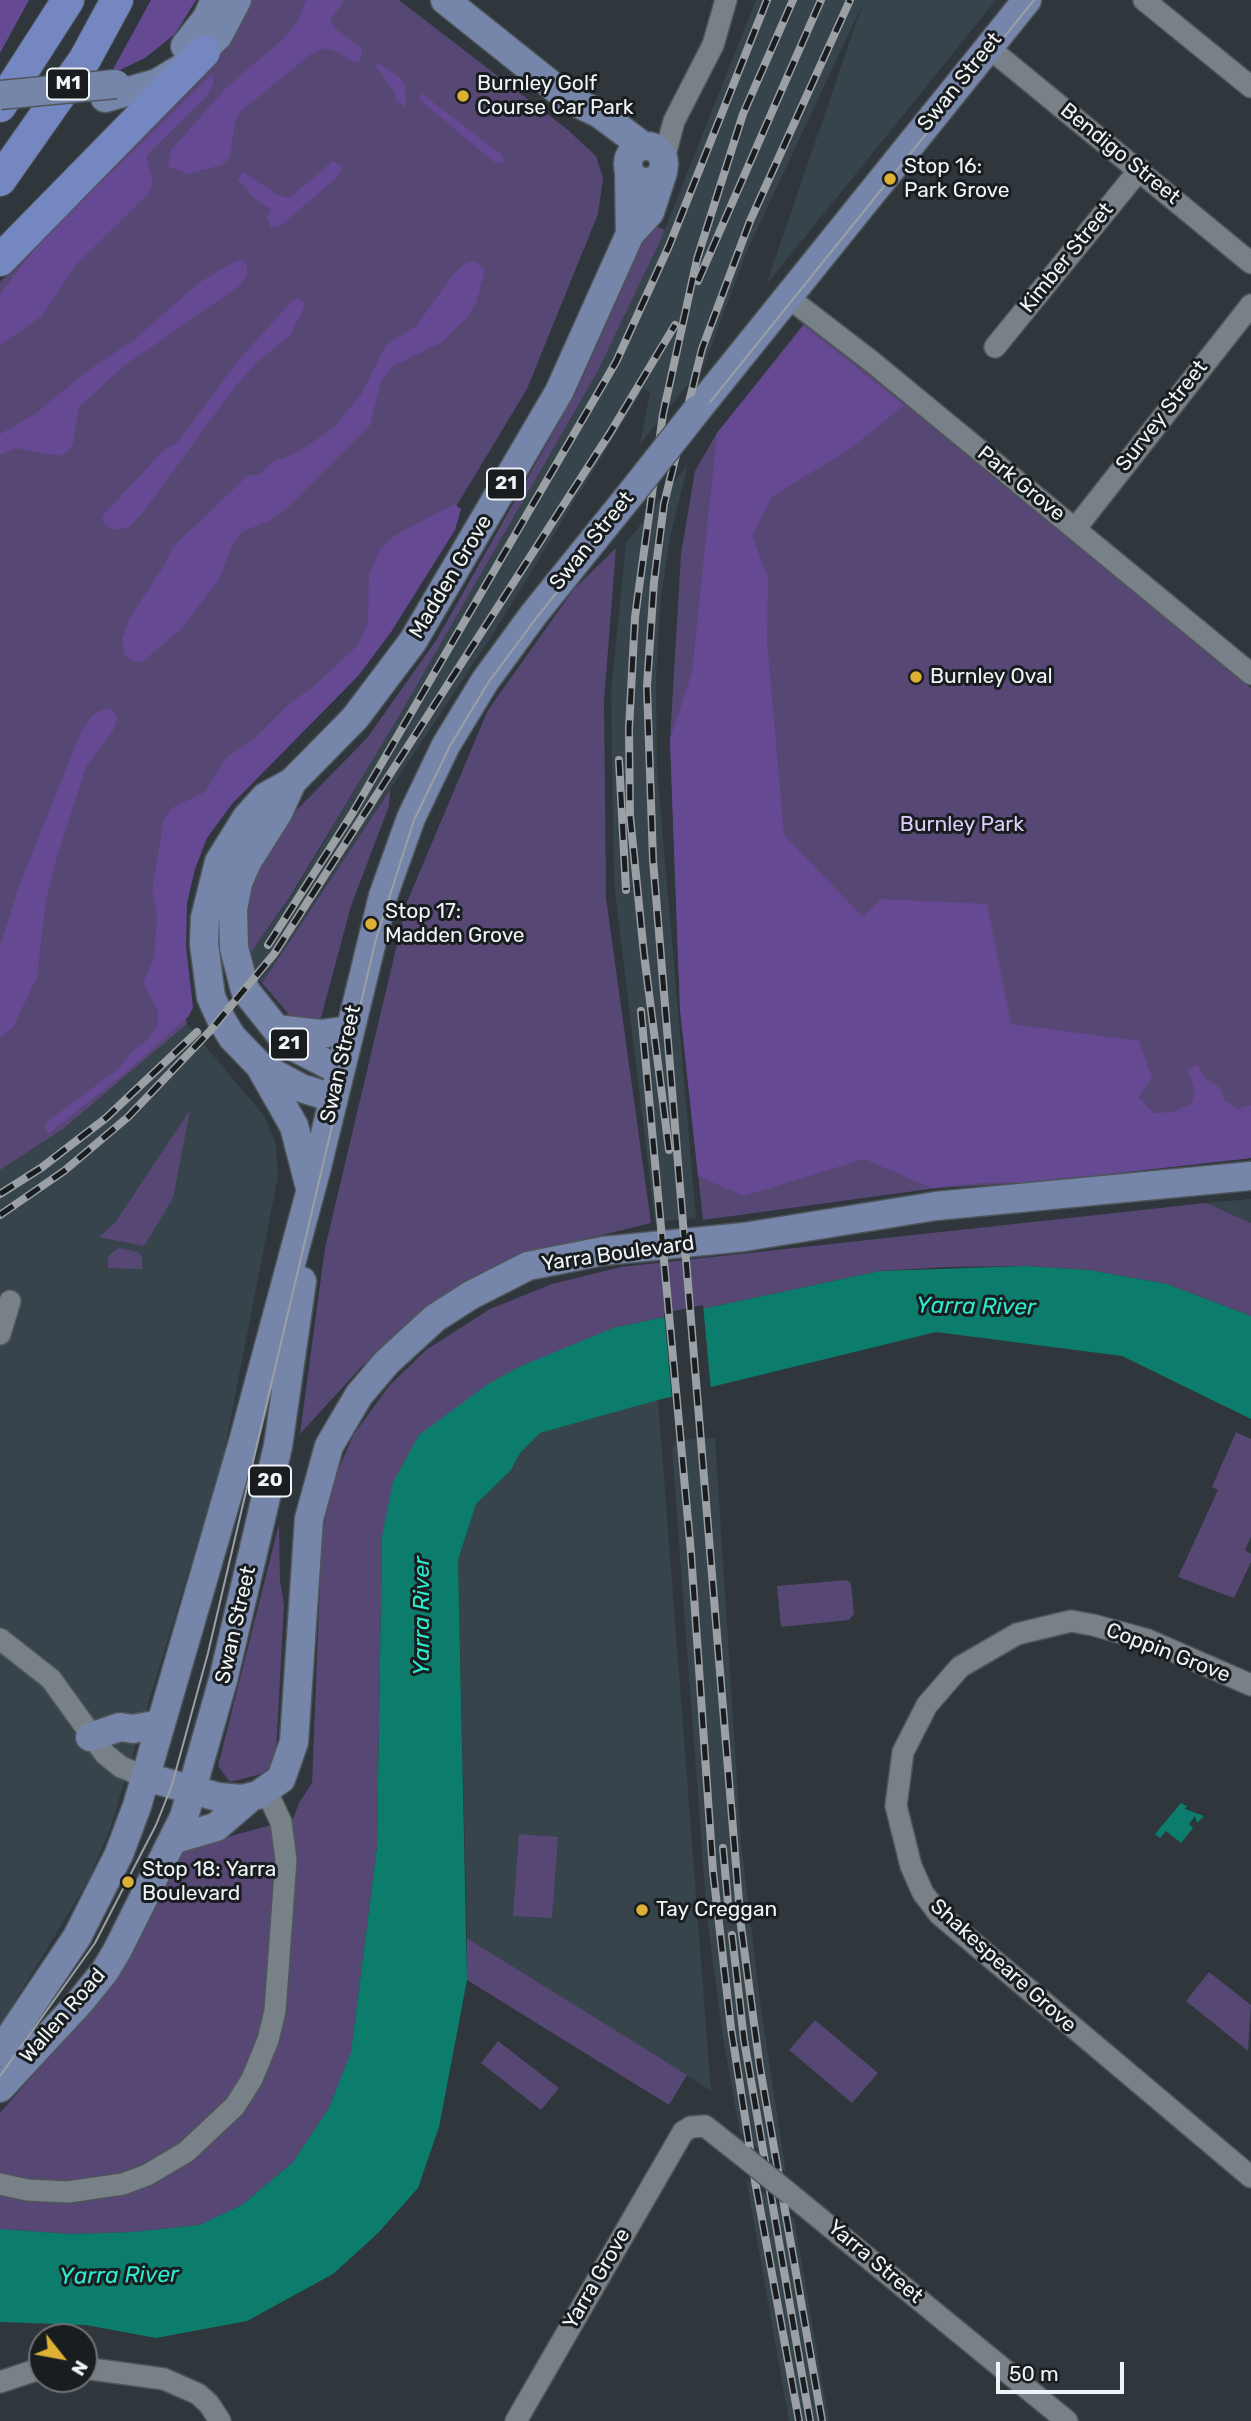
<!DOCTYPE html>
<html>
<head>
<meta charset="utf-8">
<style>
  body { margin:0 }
  #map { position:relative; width:1251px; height:2421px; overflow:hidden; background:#2f363c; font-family:Rubik,sans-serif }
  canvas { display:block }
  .north { position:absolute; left:28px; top:2323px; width:70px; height:70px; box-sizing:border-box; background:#1a1d20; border:2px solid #6f7376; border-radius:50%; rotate:121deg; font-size:19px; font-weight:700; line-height:28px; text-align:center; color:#eff4f7 }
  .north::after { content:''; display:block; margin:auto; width:24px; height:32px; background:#ddb133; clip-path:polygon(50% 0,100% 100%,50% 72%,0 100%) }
  .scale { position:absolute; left:996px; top:2362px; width:128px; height:32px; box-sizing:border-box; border:4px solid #eff4f7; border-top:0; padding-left:9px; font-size:21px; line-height:24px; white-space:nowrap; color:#eff4f7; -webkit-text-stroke:5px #1a1d20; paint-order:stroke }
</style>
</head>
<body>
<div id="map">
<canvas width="1251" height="2421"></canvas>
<div class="north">N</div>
<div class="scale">50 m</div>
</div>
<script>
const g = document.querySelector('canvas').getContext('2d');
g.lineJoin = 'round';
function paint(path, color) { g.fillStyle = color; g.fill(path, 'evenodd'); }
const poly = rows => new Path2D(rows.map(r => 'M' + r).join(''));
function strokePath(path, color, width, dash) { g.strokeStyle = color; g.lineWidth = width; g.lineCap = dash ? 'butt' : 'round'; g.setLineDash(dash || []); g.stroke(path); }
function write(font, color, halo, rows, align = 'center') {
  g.font = font + ' Rubik,sans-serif'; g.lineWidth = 6; g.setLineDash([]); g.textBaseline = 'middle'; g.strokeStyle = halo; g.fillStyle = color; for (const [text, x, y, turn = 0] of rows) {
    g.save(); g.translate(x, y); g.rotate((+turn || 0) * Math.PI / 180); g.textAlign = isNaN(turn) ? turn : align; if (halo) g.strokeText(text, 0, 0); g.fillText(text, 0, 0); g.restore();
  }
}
paint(poly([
  [756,0,996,0,766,285,863,3,747,251,705,363,640,444,650,392,644,388,493,634,262,983,245,961,292,895,395,723,598,371,661,239],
  [688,464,670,537,661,597,656,678,657,768,696,1218,655,1222,614,883,611,692,626,543],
  [187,1024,265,1117,276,1145,278,1176,223,1458,110,1829,88,1881,6,2016,22,2027,0,2060,0,1170,63,1129],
  [1251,1199,1251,1223,1206,1203],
  [658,1400,711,2091,467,1938,458,1560,476,1504,511,1470,520,1453,540,1433],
  [715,1438,741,1842,760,2001,786,2173,740,2133,723,2038,707,1917,672,1449,676,1440],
  [746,2178,794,2218,829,2421,789,2421]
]), '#37444c');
paint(poly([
  [251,0,399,0,568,130,596,156,603,178,598,214,527,389,407,588,354,665,213,815,184,875,172,948,187,1024,63,1129,0,1170,0,282,192,87,229,41],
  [651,224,665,230,661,239,598,371,395,723,291,895,245,961,243,896,278,829,367,738,437,639,576,392],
  [806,321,1251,688,1251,1158,1037,1182,937,1188,703,1220,680,1009,670,740,681,554,695,471,717,433],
  [616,548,604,701,606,898,651,1223,524,1254,368,1364,364,1364,300,1434,325,1248,407,902,488,710,574,589],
  [390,790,389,806,351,906,319,1025,291,1017,262,983],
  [190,1110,173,1198,144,1246,99,1237,115,1223],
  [1206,1203,1251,1223,1251,1316,1167,1284,1089,1270,1025,1266,947,1267,880,1271,613,1328,382,1536,377,1845,351,2053,329,2108,293,2162,242,2205,199,2225,132,2232,71,2234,0,2229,0,2113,110,1987,128,1962,184,1849,293,1819,299,1803,312,1783,322,1533,334,1479,354,1434,389,1386,426,1350,490,1309,552,1284,621,1267],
  [119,1248,138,1252,142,1257,142,1269,108,1268,108,1256],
  [1236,1432,1251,1439,1251,1537,1245,1550,1251,1554,1251,1562,1234,1598,1178,1577,1218,1490,1212,1487],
  [279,1524,280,1581,284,1605,276,1753,269,1768,261,1774,230,1782,218,1766],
  [847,1580,851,1584,854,1614,849,1620,781,1627,777,1586],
  [519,1834,558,1837,552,1918,513,1916],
  [467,1938,687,2075,669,2105,467,1980],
  [1209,1972,1251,2005,1248,2051,1186,2001],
  [815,2020,878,2073,852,2103,789,2050],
  [498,2041,559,2088,541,2110,481,2063]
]), '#574774');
paint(poly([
  [0,0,29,0,0,53],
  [151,0,196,0,175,34,145,58,120,70,112,71],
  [306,0,344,0,330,21,334,27,361,48,362,55,359,61,353,62,336,51,325,48,311,54,241,111,235,122,230,157,222,165,187,174,168,166,171,150,228,86,283,39,298,20],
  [379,63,399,77,405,86,406,107,397,102,393,90,375,65],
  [213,73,213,84,206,97,146,156,153,181,149,193,75,266,41,317,0,345,0,294,40,242],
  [421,93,502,155,504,162,498,164,489,158,419,99],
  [333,161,343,166,336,178,283,224,271,227,267,218,271,209,258,202,238,180,243,172,278,195,289,198],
  [237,260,243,261,247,266,247,275,239,286,124,366,79,407,73,443,68,452,60,456,15,448,0,455,0,434,35,414,90,369,134,340,200,282],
  [467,262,477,262,485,270,476,303,467,317,442,342,392,367,381,382,370,425,286,509,265,523,243,531,233,543,219,580,180,630,142,662,133,662,125,656,122,640,129,619,165,564,173,547,247,476,259,474,273,462,298,452,334,427,362,393,386,345,416,326,453,275],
  [298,298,304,301,304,308,290,335,255,364,235,387,143,512,129,527,118,530,108,527,102,520,103,515,164,450,178,442,236,363,292,301],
  [804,326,904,405,850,449,773,496,752,535,768,578,767,641,784,835,863,917,881,899,987,904,1011,1024,1139,1041,1152,1078,1138,1097,1154,1113,1174,1112,1192,1103,1195,1092,1188,1069,1198,1065,1204,1077,1221,1089,1224,1100,1238,1109,1251,1105,1251,1158,1037,1182,979,1183,932,1188,864,1159,744,1196,698,1176,680,1009,670,740,692,672,717,433],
  [454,504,461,509,455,530,391,632,359,675,232,804,207,838,195,869,187,903,186,946,193,1007,189,1016,125,1073,48,1134,45,1126,48,1121,117,1070,131,1053,148,1039,158,1024,158,1011,143,983,154,957,157,915,152,891,164,819,172,808,205,792,226,758,259,734,292,701,311,689,357,646,368,623,369,573,380,550,392,537],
  [105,708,113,710,117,719,113,731,86,767,56,860,46,901,37,977,13,1027,0,1038,0,946,18,889,81,732,93,715]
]), '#664993');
paint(poly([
  [1025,1266,1089,1270,1167,1284,1251,1316,1251,1419,1122,1356,936,1332,658,1400,540,1433,520,1453,511,1470,476,1504,458,1560,467,1980,439,2127,418,2188,378,2233,333,2274,247,2321,156,2338,86,2325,0,2322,0,2229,71,2234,132,2232,199,2225,242,2205,293,2162,329,2108,351,2052,377,1846,382,1536,393,1482,419,1435,488,1384,519,1367,613,1328,880,1271],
  [1181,1803,1187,1806,1185,1809,1204,1816,1197,1823,1195,1816,1189,1824,1193,1828,1181,1843,1166,1831,1160,1838,1155,1834]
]), '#0c7d6c');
paint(poly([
  [703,1305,711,1391,672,1400,664,1313]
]), '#2f363c');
const minor = poly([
  [1144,0,1251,87],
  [988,47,1251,263],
  [664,159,674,121,713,45,726,0],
  [789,298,871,361,1251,674],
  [995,347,1140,169],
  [1075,529,1251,305],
  [0,1334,10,1301],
  [0,1639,51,1679,105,1754,121,1767,146,1777],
  [1251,1685,1148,1640,1093,1625,1071,1621,1017,1634,960,1667,927,1705,903,1752,896,1806,911,1866,923,1893,939,1914,1251,2177],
  [0,2184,27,2190,68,2192,123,2184,147,2175,186,2152,235,2106,252,2079,268,2040,275,2011,286,1860,281,1822,266,1790],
  [790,2194,1067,2421],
  [84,2368,164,2379,198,2394,209,2404,220,2421],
  [0,2382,42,2368],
  [516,2421,683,2132,691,2127,705,2126,743,2156]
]);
const major = poly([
  [445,0,569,99,600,114,643,146],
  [185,46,207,18,215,0],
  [105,98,157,83,190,63,218,36,237,0],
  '628 164a18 18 0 1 1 36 0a18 18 0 1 1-36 0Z',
  [629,171,630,234],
  [697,410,1027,0],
  [292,782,278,813,247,862,238,883,233,909,234,948,245,990,288,1044,339,1070],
  [276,1029,321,1034,349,1030],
  [261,1068,294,1126,310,1188],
  [333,1098,301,1088,260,1066,232,1037,221,1019,211,997,204,944,205,918,219,862,247,817,265,797,292,782,355,718,413,641,559,392,630,234,650,212,663,172],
  [90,1737,120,1727,133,1729,160,1724],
  [146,1777,218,1797,242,1799,258,1795,281,1779,294,1742,309,1519,329,1446,359,1395,387,1362,435,1318,471,1295,528,1266,603,1251,744,1237,936,1206,1251,1176],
  [175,1839,216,1827,251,1797],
  [0,2052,77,1937,119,1854,137,1806,243,1442,317,1167,383,896,411,818,446,745,485,681,534,614,633,491],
  [0,2088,80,2002,105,1971,117,1951,184,1817,223,1680,278,1446,302,1281]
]);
const highway = poly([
  [0,106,68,0],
  [0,180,85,59,117,0],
  [0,260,204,52]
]);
strokePath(minor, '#4f565a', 24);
strokePath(major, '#4f565a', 31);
strokePath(highway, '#4f565a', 34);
strokePath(minor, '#788187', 21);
strokePath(major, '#7685aa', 28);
strokePath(highway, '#7487c1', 32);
strokePath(poly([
  [0,2076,95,1943,156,1825,172,1785,208,1653,376,939,414,820,450,746,488,683,537,617,1034,0]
]), '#9aa0a4', 2);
const rail = poly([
  [698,281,821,0],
  [619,760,626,890],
  [268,945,352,814,616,362,669,246,767,0],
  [641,1011,691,1553,713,1871,731,2028,755,2181,799,2421],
  [669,1150,644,954,630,816,629,729,635,617,663,414,697,259,743,114,793,0],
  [0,1194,41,1168,106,1118,197,1032],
  [0,1215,64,1171,128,1117,210,1031,274,954,610,433,675,325],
  [723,1848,728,1903],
  [732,1935,744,2040,810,2421],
  [822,2421,760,2068,741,1926,653,860,647,686,654,582,664,504,702,349,750,221,850,0]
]);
strokePath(rail, '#9aa0a4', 8);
strokePath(rail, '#1a1d20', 5, [16]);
const minorBridge = poly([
  [743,2156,790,2194]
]);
const majorBridge = poly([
  [0,95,116,84],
  [633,491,697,410]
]);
strokePath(minorBridge, '#4f565a', 24, []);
strokePath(majorBridge, '#4f565a', 31, []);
strokePath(minorBridge, '#788187', 21);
strokePath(majorBridge, '#7685aa', 28);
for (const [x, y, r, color] of [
  [463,96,7,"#ddb133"],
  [890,179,7,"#ddb133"],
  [916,677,7,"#ddb133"],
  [371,924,7,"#ddb133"],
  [128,1882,7,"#ddb133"],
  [642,1910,7,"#ddb133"]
]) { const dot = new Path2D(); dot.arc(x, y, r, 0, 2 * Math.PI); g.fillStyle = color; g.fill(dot); strokePath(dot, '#1a1d20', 2.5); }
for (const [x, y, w] of [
  [68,84,42],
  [506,484,38],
  [289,1044,38],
  [270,1481,42]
]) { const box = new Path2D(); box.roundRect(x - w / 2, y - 15.5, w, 31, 5); g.fillStyle = '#1a1d20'; g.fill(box); strokePath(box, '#eff4f7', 2); }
write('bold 19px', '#eff4f7', null, [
  ["M1",68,84],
  ["21",506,484],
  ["21",289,1044],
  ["20",270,1481]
]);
write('21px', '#eff4f7', '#1a1d20', [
  ["Swan Street",960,82,-51],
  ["Bendigo Street",1120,154,39],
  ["Kimber Street",1067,258,-51],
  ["Survey Street",1162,416,-52],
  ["Park Grove",1021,484,39],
  ["Swan Street",592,541,-51],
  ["Madden Grove",451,577,-59],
  ["Swan Street",341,1064,-77],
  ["Yarra Boulevard",618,1254,-8],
  ["Swan Street",236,1625,-77],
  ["Coppin Grove",1168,1653,21],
  ["Shakespeare Grove",1003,1966,42],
  ["Wallen Road",63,2016,-49],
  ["Yarra Street",875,2262,40],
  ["Yarra Grove",597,2279,-60]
]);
write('21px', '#eff4f7', '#1a1d20', [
  ["Burnley Golf",477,84],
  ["Course Car Park",477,108],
  ["Stop 16:",904,167],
  ["Park Grove",904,191],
  ["Burnley Oval",930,677],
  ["Stop 17:",385,912],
  ["Madden Grove",385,936],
  ["Stop 18: Yarra",142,1870],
  ["Boulevard",142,1894],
  ["Tay Creggan",656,1910]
], 'left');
write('21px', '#dccff9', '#1a1d20', [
  ["Burnley Park",962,825]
]);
write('italic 23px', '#2debce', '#1a1d20', [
  ["Yarra River",976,1307,1],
  ["Yarra River",422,1616,-90],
  ["Yarra River",119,2276,-1]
]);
</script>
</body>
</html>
